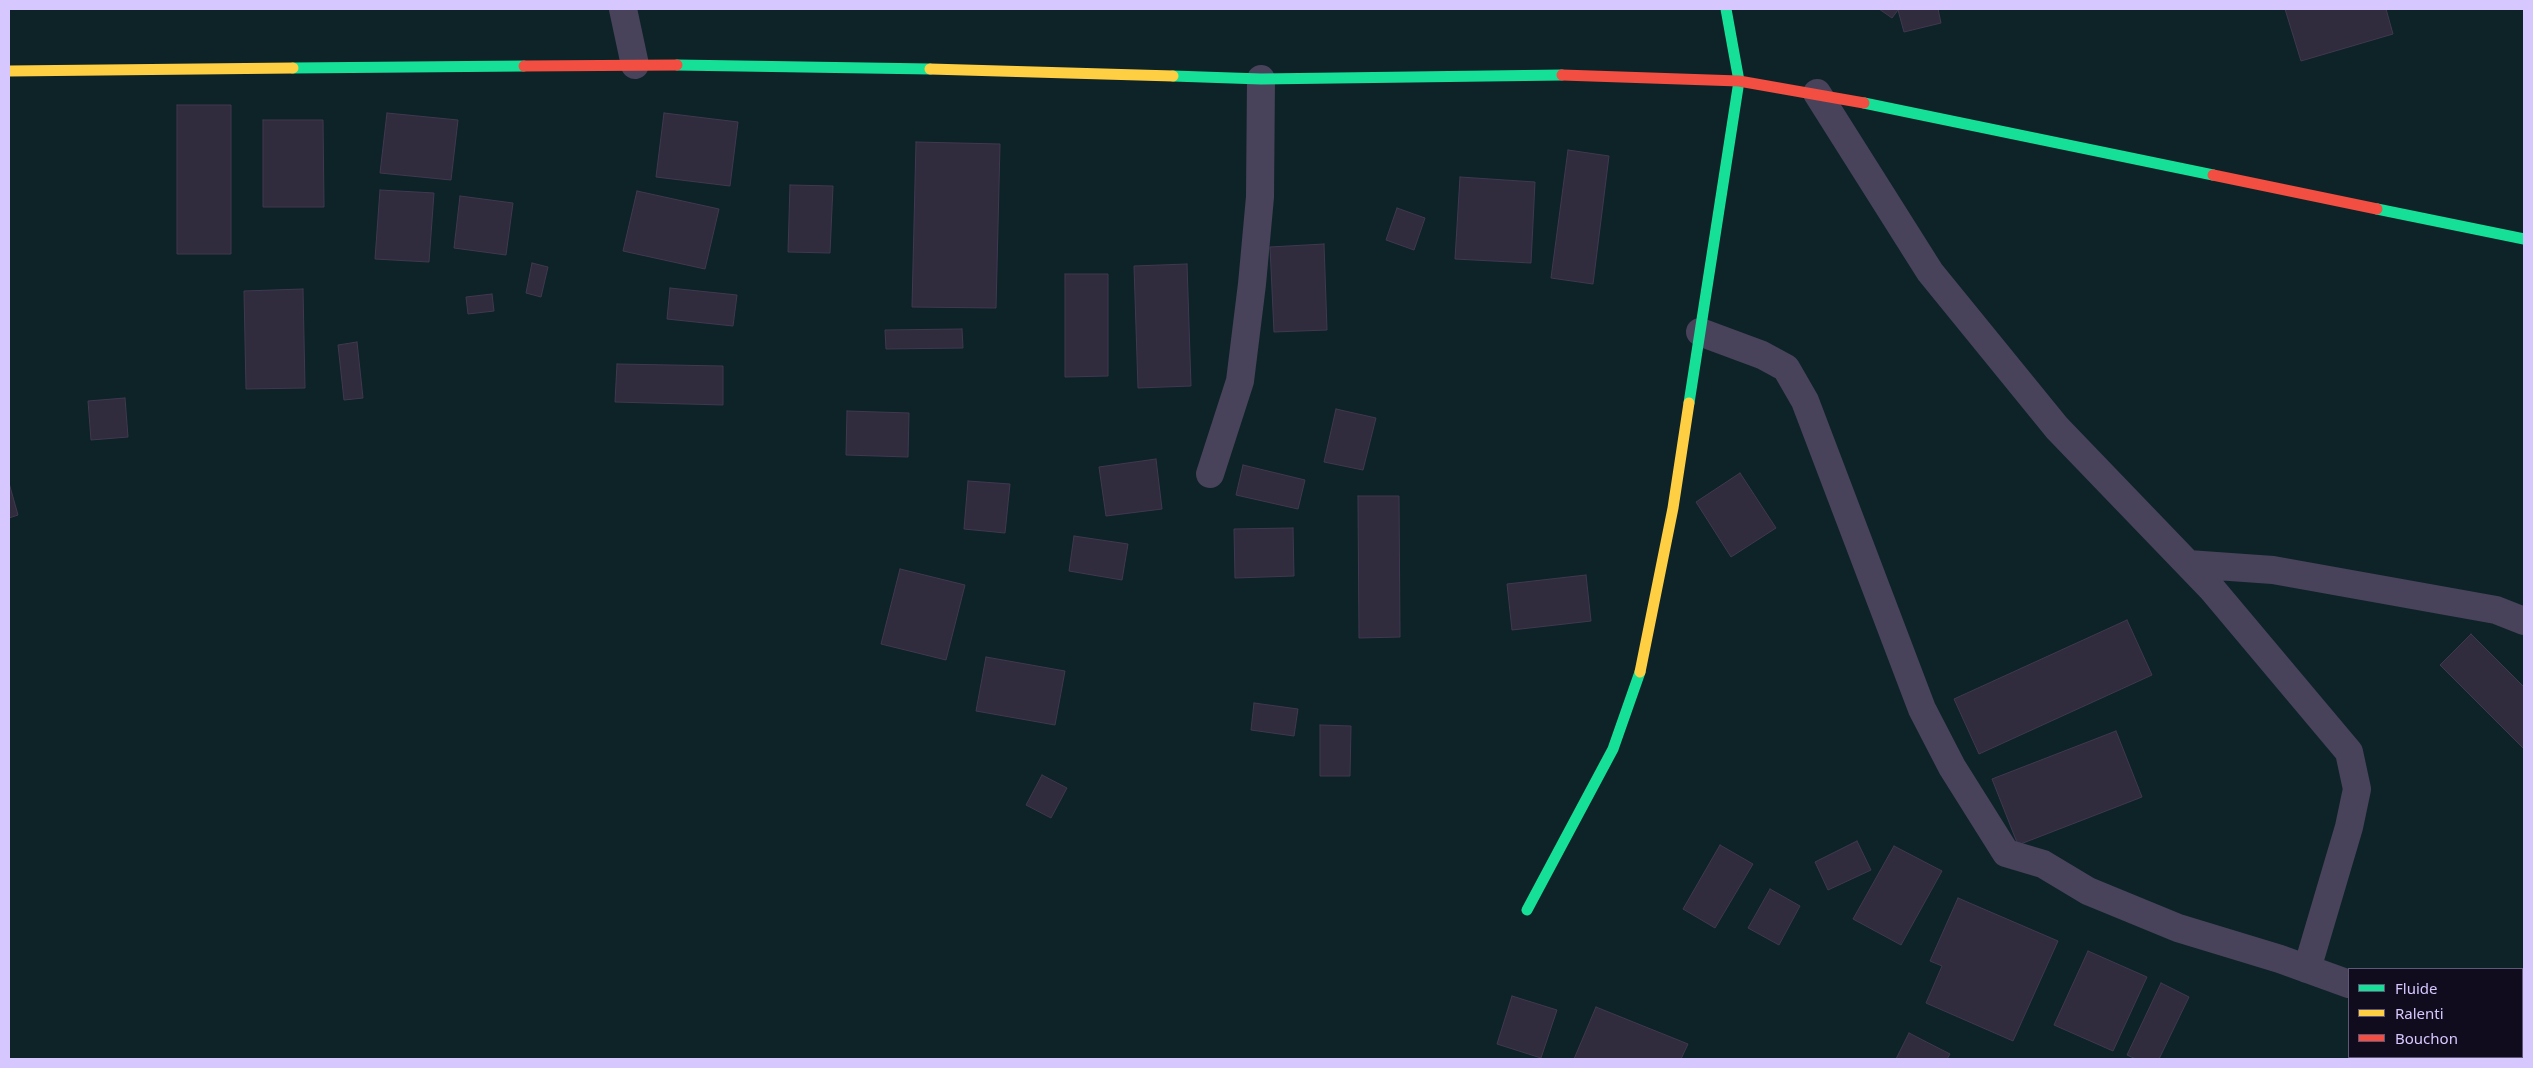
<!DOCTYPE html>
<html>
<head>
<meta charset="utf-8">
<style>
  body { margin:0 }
  #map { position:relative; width:2533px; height:1068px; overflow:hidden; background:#120f1a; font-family:"Noto Sans",sans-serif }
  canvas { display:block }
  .frame { position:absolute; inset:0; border:10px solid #d6c8ff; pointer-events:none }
  .legend { position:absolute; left:2348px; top:968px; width:175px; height:90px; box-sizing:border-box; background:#110b1e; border:1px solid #605778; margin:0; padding:6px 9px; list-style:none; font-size:15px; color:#d6c8ff }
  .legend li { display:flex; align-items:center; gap:10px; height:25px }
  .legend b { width:25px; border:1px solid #605778 }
</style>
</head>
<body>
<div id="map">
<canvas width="2533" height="1068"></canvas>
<div class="frame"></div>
<ul class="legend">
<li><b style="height:6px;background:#16e098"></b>Fluide</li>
<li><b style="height:6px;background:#ffcf43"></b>Ralenti</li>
<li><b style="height:6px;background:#f24e42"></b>Bouchon</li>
</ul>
</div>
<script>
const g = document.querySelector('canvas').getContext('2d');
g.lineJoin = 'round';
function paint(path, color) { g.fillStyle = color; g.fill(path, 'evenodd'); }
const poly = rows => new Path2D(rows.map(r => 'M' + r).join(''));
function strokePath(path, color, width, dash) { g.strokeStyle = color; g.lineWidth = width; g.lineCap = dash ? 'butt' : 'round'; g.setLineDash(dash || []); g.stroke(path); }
paint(poly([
  [9,9,2524,9,2524,1059,9,1059],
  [2349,969,2522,969,2522,1057,2349,1057]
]), '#0e2327');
const building = poly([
  [1879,9,1938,9,1941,23,1904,32,1898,10,1892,18,1879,9],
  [2285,9,2386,9,2393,34,2301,61,2285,9],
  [177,105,231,105,231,254,177,254,177,105],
  [387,113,458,120,451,180,380,173,387,113],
  [664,113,738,122,730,186,656,177,664,113],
  [263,120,323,120,324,207,263,207,263,120],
  [916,142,1000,144,996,308,912,307,916,142],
  [1568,150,1609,156,1593,284,1551,278,1568,150],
  [1460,177,1535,182,1531,263,1455,259,1460,177],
  [790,185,833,186,830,253,788,252,790,185],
  [380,190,434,193,429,262,375,259,380,190],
  [637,191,719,209,705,269,623,251,637,191],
  [460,196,513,203,506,255,454,248,460,196],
  [1397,208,1425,218,1414,250,1386,240,1397,208],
  [1324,244,1327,330,1274,332,1270,247,1324,244],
  [532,263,548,267,541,297,526,293,532,263],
  [1187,264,1191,386,1138,388,1134,266,1187,264],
  [1065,274,1108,274,1108,376,1065,377,1065,274],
  [670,288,737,295,733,326,667,319,670,288],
  [303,289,305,388,246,389,244,291,303,289],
  [492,294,494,311,468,314,466,297,492,294],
  [962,329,963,348,886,349,885,330,962,329],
  [357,342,363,398,344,400,338,345,357,342],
  [617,364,723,366,723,405,615,402,617,364],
  [125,398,128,437,91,440,88,401,125,398],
  [1336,409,1376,418,1363,470,1324,462,1336,409],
  [847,411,909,413,908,457,846,455,847,411],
  [1156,459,1162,509,1106,516,1099,467,1156,459],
  [1243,465,1305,480,1298,509,1236,495,1243,465],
  [1740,473,1776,528,1731,557,1696,502,1740,473],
  [968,481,1010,484,1005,533,964,529,968,481],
  [9,483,18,515,9,518,9,483],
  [1358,496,1399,496,1400,637,1359,638,1358,496],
  [1293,528,1294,576,1235,578,1234,529,1293,528],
  [1074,536,1128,544,1122,580,1069,571,1074,536],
  [900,569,965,585,946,660,881,644,900,569],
  [1586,575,1591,621,1512,630,1507,584,1586,575],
  [2127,620,2152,675,1979,754,1954,699,2127,620],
  [2471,634,2524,687,2524,749,2440,665,2471,634],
  [986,657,1065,671,1055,725,976,711,986,657],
  [1254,703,1298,709,1294,736,1251,730,1254,703],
  [1320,725,1351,726,1350,776,1320,776,1320,725],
  [2116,731,2142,797,2018,845,1992,779,2116,731],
  [1042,775,1067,788,1051,818,1026,805,1042,775],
  [1857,841,1871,870,1828,890,1815,862,1857,841],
  [1720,845,1753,864,1715,928,1683,909,1720,845],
  [1894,846,1942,871,1901,945,1853,919,1894,846],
  [1770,889,1800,906,1779,945,1748,928,1770,889],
  [1958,898,2058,941,2013,1041,1926,1003,1942,966,1930,961,1958,898],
  [2088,951,2147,977,2113,1051,2054,1025,2088,951],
  [2161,983,2189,997,2159,1059,2136,1059,2127,1055,2161,983],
  [1512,996,1557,1010,1541,1058,1497,1044,1512,996],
  [1596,1007,1688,1044,1681,1059,1574,1059,1596,1007],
  [1909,1033,1950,1054,1947,1059,1896,1059,1909,1033]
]);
paint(building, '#302b3d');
strokePath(building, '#403850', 1);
strokePath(poly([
  [623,9,635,65],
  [1817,93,1930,272,2057,428,2212,589,2349,752,2357,789,2349,827,2307,969],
  [1700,332,1762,355,1786,368,1805,401,1922,709,1952,767,2006,853,2043,864,2088,891,2178,928,2280,959,2349,984],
  [1210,474,1240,381,1252,284,1260,197,1261,79],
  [2188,564,2273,570,2496,610,2524,621],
  [2522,1047,2524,1048]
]), '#48435b', 28);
strokePath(poly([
  [677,65,930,69],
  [293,68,524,66],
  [1173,76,1261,79,1562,75],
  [1864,103,2213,175],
  [2377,209,2524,239],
  [1689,403,1739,81,1726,9],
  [1527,910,1613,749,1640,672]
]), '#16e098', 11);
strokePath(poly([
  [930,69,1173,76],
  [9,71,293,68],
  [1640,672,1673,508,1689,403]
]), '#ffcf43', 11);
strokePath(poly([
  [524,66,677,65],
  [1562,75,1739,81,1864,103],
  [2213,175,2377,209]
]), '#f24e42', 11);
</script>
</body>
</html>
